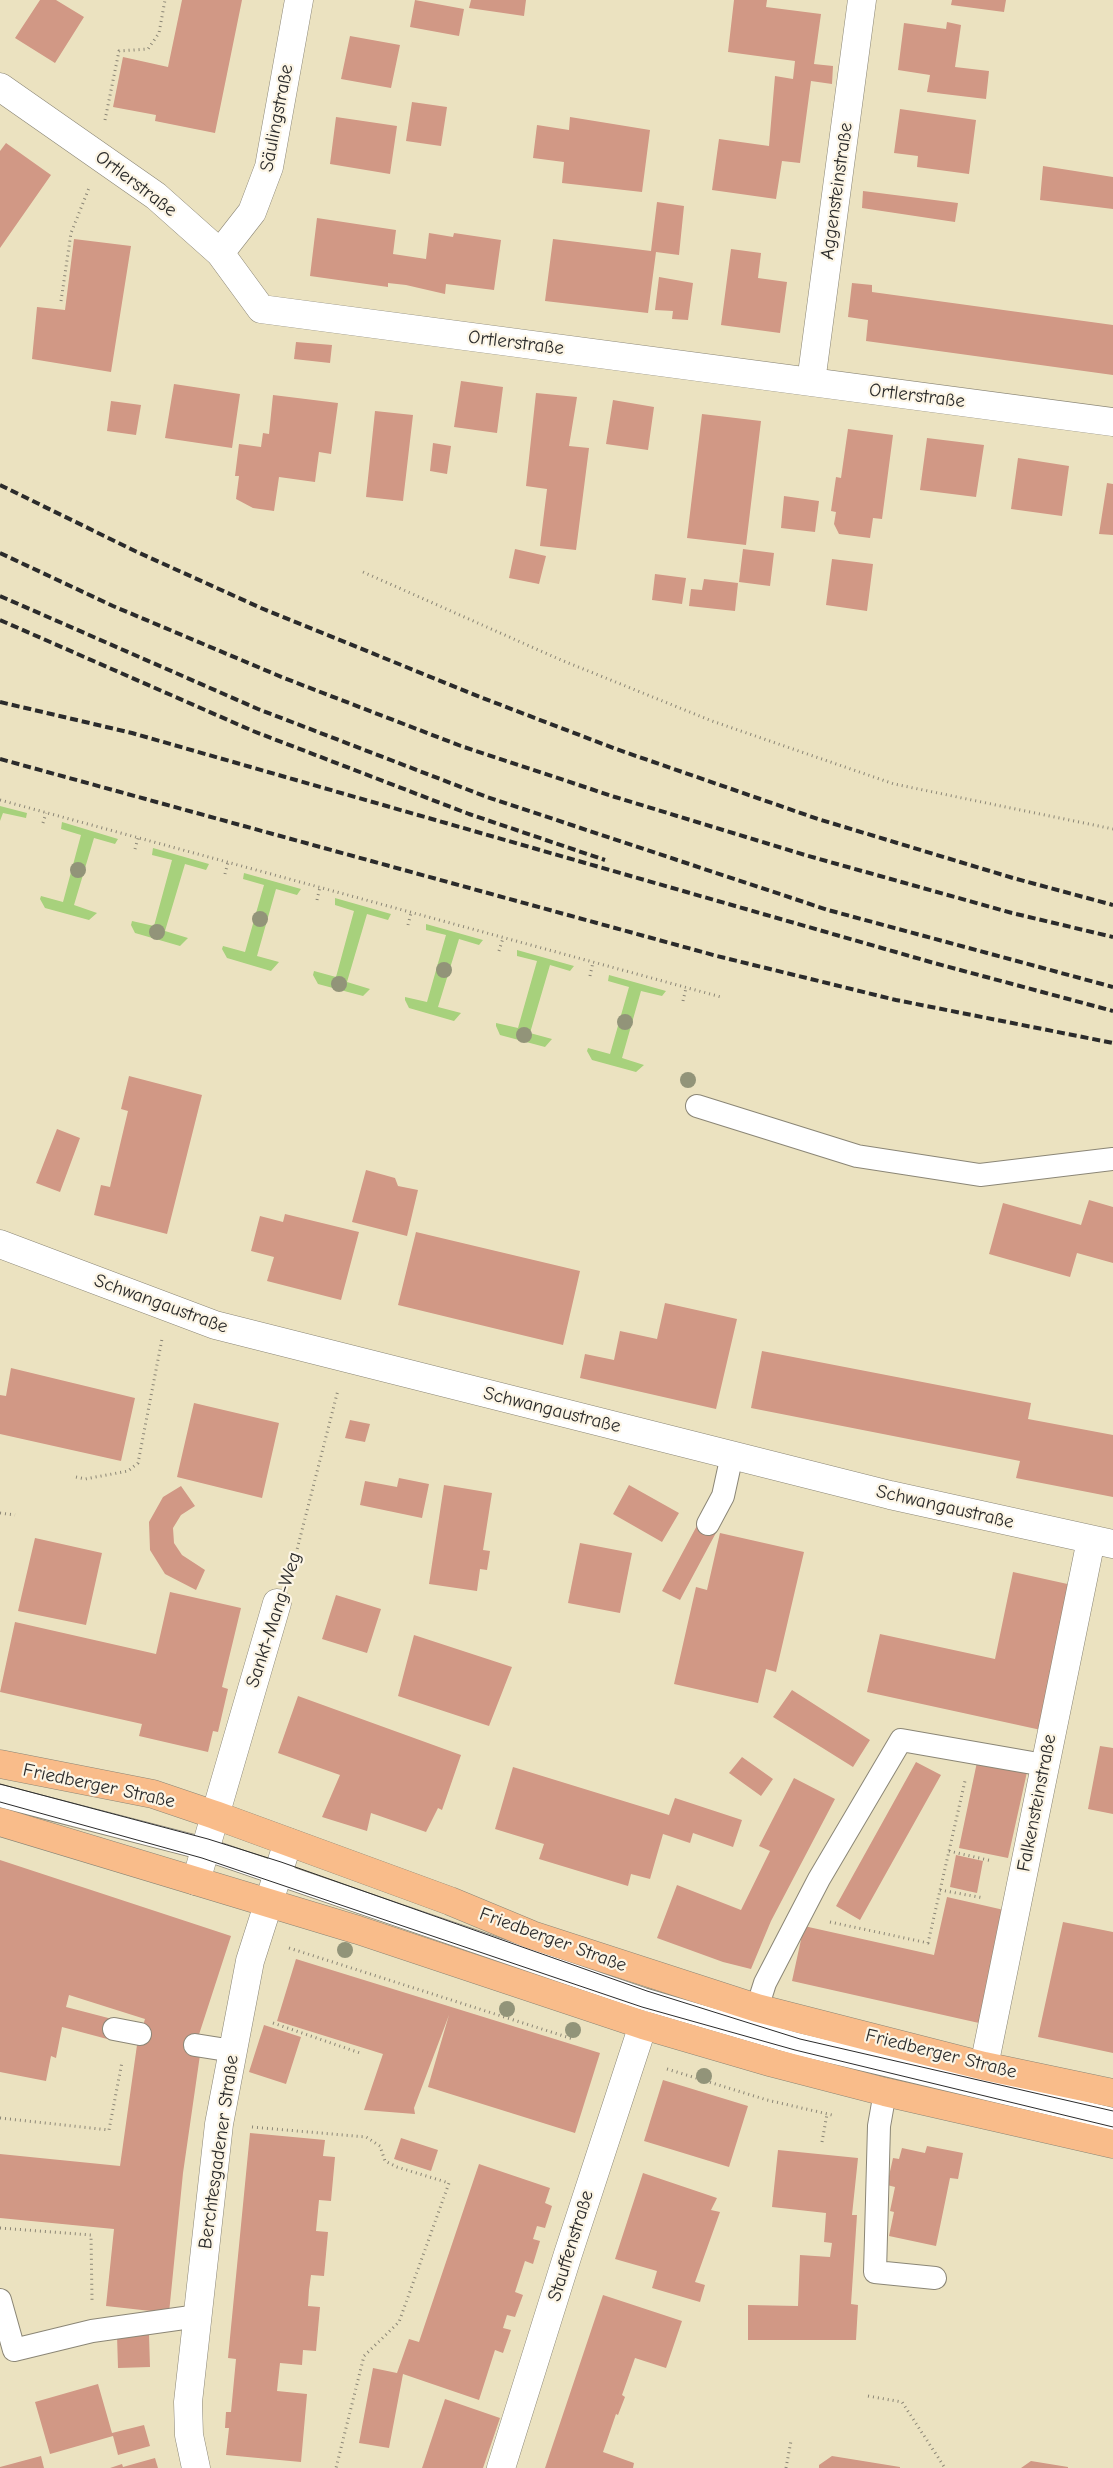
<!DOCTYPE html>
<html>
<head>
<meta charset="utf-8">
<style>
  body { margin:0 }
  canvas { display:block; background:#ebe2c0 }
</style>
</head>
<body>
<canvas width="1113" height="2468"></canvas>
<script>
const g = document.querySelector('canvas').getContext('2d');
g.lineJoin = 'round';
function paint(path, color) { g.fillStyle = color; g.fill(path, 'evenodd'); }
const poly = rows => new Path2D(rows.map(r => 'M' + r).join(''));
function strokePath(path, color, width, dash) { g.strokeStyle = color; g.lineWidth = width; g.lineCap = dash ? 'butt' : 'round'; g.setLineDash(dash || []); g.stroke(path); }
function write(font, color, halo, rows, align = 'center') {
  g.font = font + ' "Comic Neue",sans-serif'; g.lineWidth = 4.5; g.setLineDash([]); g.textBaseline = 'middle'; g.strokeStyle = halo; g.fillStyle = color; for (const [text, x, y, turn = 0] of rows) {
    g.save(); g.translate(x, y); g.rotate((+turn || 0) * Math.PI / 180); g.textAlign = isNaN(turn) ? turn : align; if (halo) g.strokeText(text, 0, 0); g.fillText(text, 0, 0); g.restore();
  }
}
paint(poly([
  [0,806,27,813,26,818,3,813,0,821],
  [62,822,118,839,115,844,94,838,74,905,97,913,89,920,45,908,40,899,41,896,63,902,81,835,61,829],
  [153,848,209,864,206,870,185,864,165,931,188,938,180,946,135,933,131,925,132,921,154,926,172,860,152,855],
  [244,873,301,889,297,895,276,889,257,956,279,962,271,971,227,958,222,949,223,946,245,952,264,885,243,879],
  [335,898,391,914,388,920,367,914,347,982,370,989,363,996,318,984,313,975,314,971,336,977,354,911,335,905],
  [426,924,483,940,479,945,459,939,438,1007,461,1013,454,1021,409,1008,405,1000,405,997,427,1002,446,935,426,930],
  [517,950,574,966,570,971,550,965,530,1033,552,1039,545,1047,500,1035,496,1026,496,1023,518,1028,537,961,517,956],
  [609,975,666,991,662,996,641,991,622,1058,644,1065,636,1072,592,1060,587,1051,588,1048,610,1054,629,987,608,981]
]), '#a7d17c');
paint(poly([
  [40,0,56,0,84,17,55,63,15,38],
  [182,0,242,0,215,133,155,121,156,115,113,107,123,57,168,67],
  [415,0,464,9,459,36,410,27],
  [471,0,526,0,524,16,469,8],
  [734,0,767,0,766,7,821,14,814,64,833,66,832,84,811,81,800,163,782,161,776,199,712,190,719,139,769,146,775,76,793,79,795,61,728,52],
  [952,0,1006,0,1004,12,951,5],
  [947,22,961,25,955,67,989,71,986,99,927,92,930,75,898,70,904,23,946,29],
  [350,36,400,45,391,88,341,79],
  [412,102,447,107,441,146,406,141],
  [900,109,976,120,969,174,917,167,918,156,894,153],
  [336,117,397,126,390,174,330,164],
  [570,117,650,130,642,192,562,183,564,162,533,158,537,125,569,130],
  [6,143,51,175,0,248,0,151],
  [1043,166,1113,177,1113,209,1040,200],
  [863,191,958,203,955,222,862,208],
  [657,202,684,206,679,255,656,252,648,313,545,301,553,239,651,251],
  [317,218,396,230,393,254,426,259,429,233,453,237,454,233,501,240,494,290,446,284,445,294,406,285,388,283,388,287,310,276],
  [74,239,131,246,111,372,32,359,37,307,65,310],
  [731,249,761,253,758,278,787,282,780,333,721,325],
  [659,277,693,283,688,320,672,319,673,311,655,310],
  [852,283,872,285,872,292,1113,325,1113,375,866,341,868,320,848,317],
  [296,342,332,345,330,363,294,359],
  [461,381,503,387,497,433,454,427],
  [174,384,240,394,232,448,165,438],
  [536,393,577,397,569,446,589,448,576,550,540,546,547,489,526,486],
  [273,395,338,403,331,454,319,452,315,482,279,477,274,511,253,508,236,499,239,476,235,476,239,444,261,447,263,433,269,434],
  [613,400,654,407,648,450,606,444],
  [111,401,141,405,136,435,107,431],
  [375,411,413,415,403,501,366,497],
  [702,414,761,421,746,545,687,538],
  [848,429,893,435,882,519,873,518,870,538,839,534,834,524,836,512,831,511,836,477,841,478],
  [927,438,984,445,976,497,920,490],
  [433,443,451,446,447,474,430,471],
  [1018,458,1069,466,1062,516,1011,509],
  [1107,483,1113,484,1113,535,1099,534],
  [784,496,819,501,815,532,781,528],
  [515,549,546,556,539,584,509,578],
  [743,549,774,553,770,586,739,582],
  [832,559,873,564,867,611,826,605],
  [655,574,686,578,682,604,652,600],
  [704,579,738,583,735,611,689,606,691,589,702,590],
  [129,1076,202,1095,167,1234,94,1215,101,1185,110,1187,128,1111,121,1109],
  [57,1129,80,1138,60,1192,36,1183],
  [366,1170,395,1178,398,1186,418,1190,407,1236,352,1222],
  [1089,1200,1113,1207,1113,1263,1077,1253,1070,1277,989,1254,1003,1203,1081,1225],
  [285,1214,359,1232,341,1300,267,1281,274,1257,251,1251,260,1216,283,1222],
  [416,1232,580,1271,563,1345,398,1305],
  [665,1303,737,1319,716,1409,580,1378,585,1354,614,1360,620,1331,657,1339],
  [762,1351,1031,1403,1028,1419,1113,1435,1113,1497,1016,1478,1020,1461,751,1408],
  [11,1368,135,1398,121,1461,0,1434,0,1395,6,1396],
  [194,1403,279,1423,262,1498,177,1477],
  [350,1420,370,1424,365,1442,345,1438],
  [399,1478,429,1484,422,1518,360,1505,365,1481,397,1487],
  [444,1485,492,1493,483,1550,490,1551,487,1570,480,1569,477,1591,429,1584],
  [629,1485,679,1513,662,1542,613,1514],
  [181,1486,195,1506,181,1515,173,1528,174,1543,182,1555,205,1570,196,1590,165,1574,150,1550,149,1522,163,1497],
  [700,1520,718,1529,680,1600,662,1591],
  [720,1533,804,1552,776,1672,766,1669,758,1703,674,1684,696,1587,707,1590],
  [35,1538,102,1553,86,1625,18,1611],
  [580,1543,632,1553,620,1613,568,1603],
  [1013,1572,1072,1585,1041,1730,867,1692,880,1634,995,1659],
  [170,1592,241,1608,222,1687,228,1689,218,1732,213,1731,208,1752,139,1736,142,1724,0,1692,15,1622,156,1654],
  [336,1595,381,1609,367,1653,322,1639],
  [414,1635,512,1667,489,1726,398,1696],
  [792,1690,870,1740,853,1767,773,1717],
  [298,1696,461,1755,442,1810,438,1808,426,1832,371,1813,367,1831,322,1817,340,1775,278,1753],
  [1100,1746,1113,1748,1113,1814,1088,1809],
  [742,1757,773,1779,761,1796,729,1773],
  [916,1762,941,1775,860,1920,836,1906],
  [977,1762,1027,1772,1008,1858,959,1848],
  [513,1767,669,1815,675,1798,742,1820,733,1847,693,1833,690,1843,663,1834,650,1879,631,1874,628,1886,539,1859,544,1844,495,1829],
  [794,1778,835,1799,771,1921,751,1969,723,1962,657,1938,677,1885,741,1910,770,1851,759,1846],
  [956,1855,983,1861,977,1893,950,1887],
  [0,1860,231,1936,193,2053,200,2055,183,2173,169,2313,106,2306,114,2229,0,2218,0,2154,120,2166,137,2045,145,2019,69,1995,66,2007,116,2020,111,2040,62,2027,56,2058,51,2056,46,2081,0,2072],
  [947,1897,1004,1910,979,2023,792,1981,804,1926,934,1955],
  [1063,1922,1113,1932,1113,2053,1038,2037],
  [296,1959,600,2053,575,2133,428,2087,449,2015,414,2108,415,2114,364,2110,383,2054,277,2021],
  [264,2025,301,2037,286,2084,249,2072],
  [663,2080,748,2106,729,2167,644,2141],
  [250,2133,325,2140,323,2156,335,2157,331,2201,319,2200,316,2231,328,2232,324,2276,311,2275,309,2290,308,2306,320,2307,316,2351,303,2350,302,2365,280,2363,277,2391,307,2394,301,2462,226,2455,229,2428,225,2428,226,2412,231,2412,236,2359,228,2358],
  [401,2138,438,2150,431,2171,394,2159],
  [927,2146,963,2153,958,2179,950,2178,936,2246,889,2236,894,2212,890,2211,895,2187,887,2185,893,2158,899,2159,902,2148,925,2153],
  [778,2150,858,2158,852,2215,857,2215,851,2304,858,2305,856,2340,748,2340,748,2305,798,2306,800,2255,830,2257,832,2243,824,2242,826,2213,772,2207],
  [479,2164,550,2188,545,2203,552,2206,545,2228,537,2226,533,2239,540,2241,533,2264,525,2261,515,2292,523,2295,515,2317,507,2315,503,2328,511,2330,503,2353,495,2350,479,2400,403,2374,389,2448,359,2443,373,2368,397,2373,409,2339,419,2342],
  [643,2173,717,2198,711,2210,720,2212,695,2282,705,2285,700,2302,652,2288,657,2271,615,2259],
  [603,2295,682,2321,666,2368,635,2358,622,2395,625,2397,618,2415,616,2414,603,2452,634,2463,633,2468,545,2468],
  [149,2334,150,2367,118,2368,117,2335],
  [98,2384,112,2433,144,2425,150,2446,118,2455,113,2436,50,2454,35,2402],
  [445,2399,500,2418,483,2468,422,2468],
  [41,2456,44,2468,0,2468,0,2467],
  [832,2456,900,2467,900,2468,819,2468,819,2465],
  [155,2458,158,2468,110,2468,122,2464,123,2467],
  [1031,2461,1068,2467,1068,2468,1021,2468]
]), '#d19885');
const lane = poly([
  [697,1106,857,1156,980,1175,1113,1159],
  [708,1524,723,1496,732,1455],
  [0,1796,205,1849,643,1999,797,2044,1113,2119],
  [757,2008,765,1983,819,1879,901,1740,1044,1765],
  [114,2029,140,2034],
  [195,2045,233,2051],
  [885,2092,879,2126,875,2272,935,2278],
  [0,2300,14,2350,92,2331,198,2316]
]);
const street = poly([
  [0,87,156,196,220,253,261,309,1113,422],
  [220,253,252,212,269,167,299,0],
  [811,382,862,0],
  [0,1244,215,1325,890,1495,1113,1544],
  [196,1881,277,1603],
  [984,2066,1091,1540],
  [196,2468,189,2435,188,2402,219,2124,250,1961,288,1842],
  [501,2468,568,2254,643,2025]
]);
const primary = poly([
  [0,1764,153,1794,215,1815,450,1901,532,1935,757,2008,984,2066,1113,2093],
  [0,1822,358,1930,643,2025,773,2063,885,2092,1113,2144]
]);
strokePath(lane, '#8b8676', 24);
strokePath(street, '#8b8676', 29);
strokePath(primary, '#8b8676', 29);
strokePath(poly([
  [105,120,119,51,148,49,159,33,165,0],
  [61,301,71,233,89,188],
  [363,572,561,660,712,721,894,784,1113,829],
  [0,800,721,997],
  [43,823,46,813],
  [135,849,138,838],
  [225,874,228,862],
  [317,900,320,887],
  [408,925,411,913],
  [499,951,503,938],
  [590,976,593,962],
  [683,1001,686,988],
  [76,1477,85,1479,128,1471,138,1463,162,1339],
  [0,1513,15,1515],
  [291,1573,338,1390],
  [949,1851,992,1861],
  [940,1890,984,1898],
  [830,1922,928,1943,965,1781],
  [289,1948,573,2039],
  [273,2023,360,2053],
  [667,2069,767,2100,832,2115],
  [0,2118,109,2130,122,2062],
  [252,2127,366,2137,380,2146,385,2161,397,2167,449,2183,399,2322,364,2356,336,2468],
  [822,2142,827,2114],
  [0,2228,91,2235,92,2300],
  [868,2396,902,2402,945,2468],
  [786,2468,791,2441]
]), '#8b8676', 3, [1, 4]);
strokePath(lane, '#fff', 22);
strokePath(street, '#fff', 28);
strokePath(primary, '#f9bc8a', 28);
strokePath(poly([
  [0,1784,208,1839,281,1862,647,1991,800,2039,1113,2111],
  [0,1802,202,1858,642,2007,795,2050,1113,2127]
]), '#2b2b2b', 1);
strokePath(poly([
  [0,485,135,551,261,608,480,697,616,749,818,819,1013,878,1113,905],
  [0,553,113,606,284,678,461,746,615,797,805,855,1012,913,1113,937],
  [0,596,258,709,487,797,828,910,1113,987],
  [0,620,253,731,469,814,605,860],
  [0,702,132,733,934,963,1113,1011],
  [0,759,717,956,896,1000,1113,1043]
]), '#2b2b2b', 4, [8, 4]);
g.fillStyle = '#929479';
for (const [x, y] of [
  [78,870],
  [260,919],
  [157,932],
  [444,970],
  [339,984],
  [625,1022],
  [524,1035],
  [688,1080],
  [345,1950],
  [507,2009],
  [573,2030],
  [704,2076]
]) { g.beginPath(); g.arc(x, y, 8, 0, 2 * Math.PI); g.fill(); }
write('19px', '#2b2b2b', '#fcf5e5', [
  ["Säulingstraße",277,118,-79],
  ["Ortlerstraße",136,184,37],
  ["Aggensteinstraße",837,191,-82],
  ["Ortlerstraße",516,343,7],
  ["Ortlerstraße",917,396,7],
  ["Schwangaustraße",161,1304,20],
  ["Schwangaustraße",552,1410,14],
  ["Schwangaustraße",945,1507,13],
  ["Sankt-Mang-Weg",274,1620,-72],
  ["Friedberger Straße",99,1786,12],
  ["Falkensteinstraße",1037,1803,-79],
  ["Friedberger Straße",553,1940,20],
  ["Friedberger Straße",941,2054,14],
  ["Berchtesgadener Straße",219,2152,-82],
  ["Stauffenstraße",571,2246,-73]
]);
</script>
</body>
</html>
